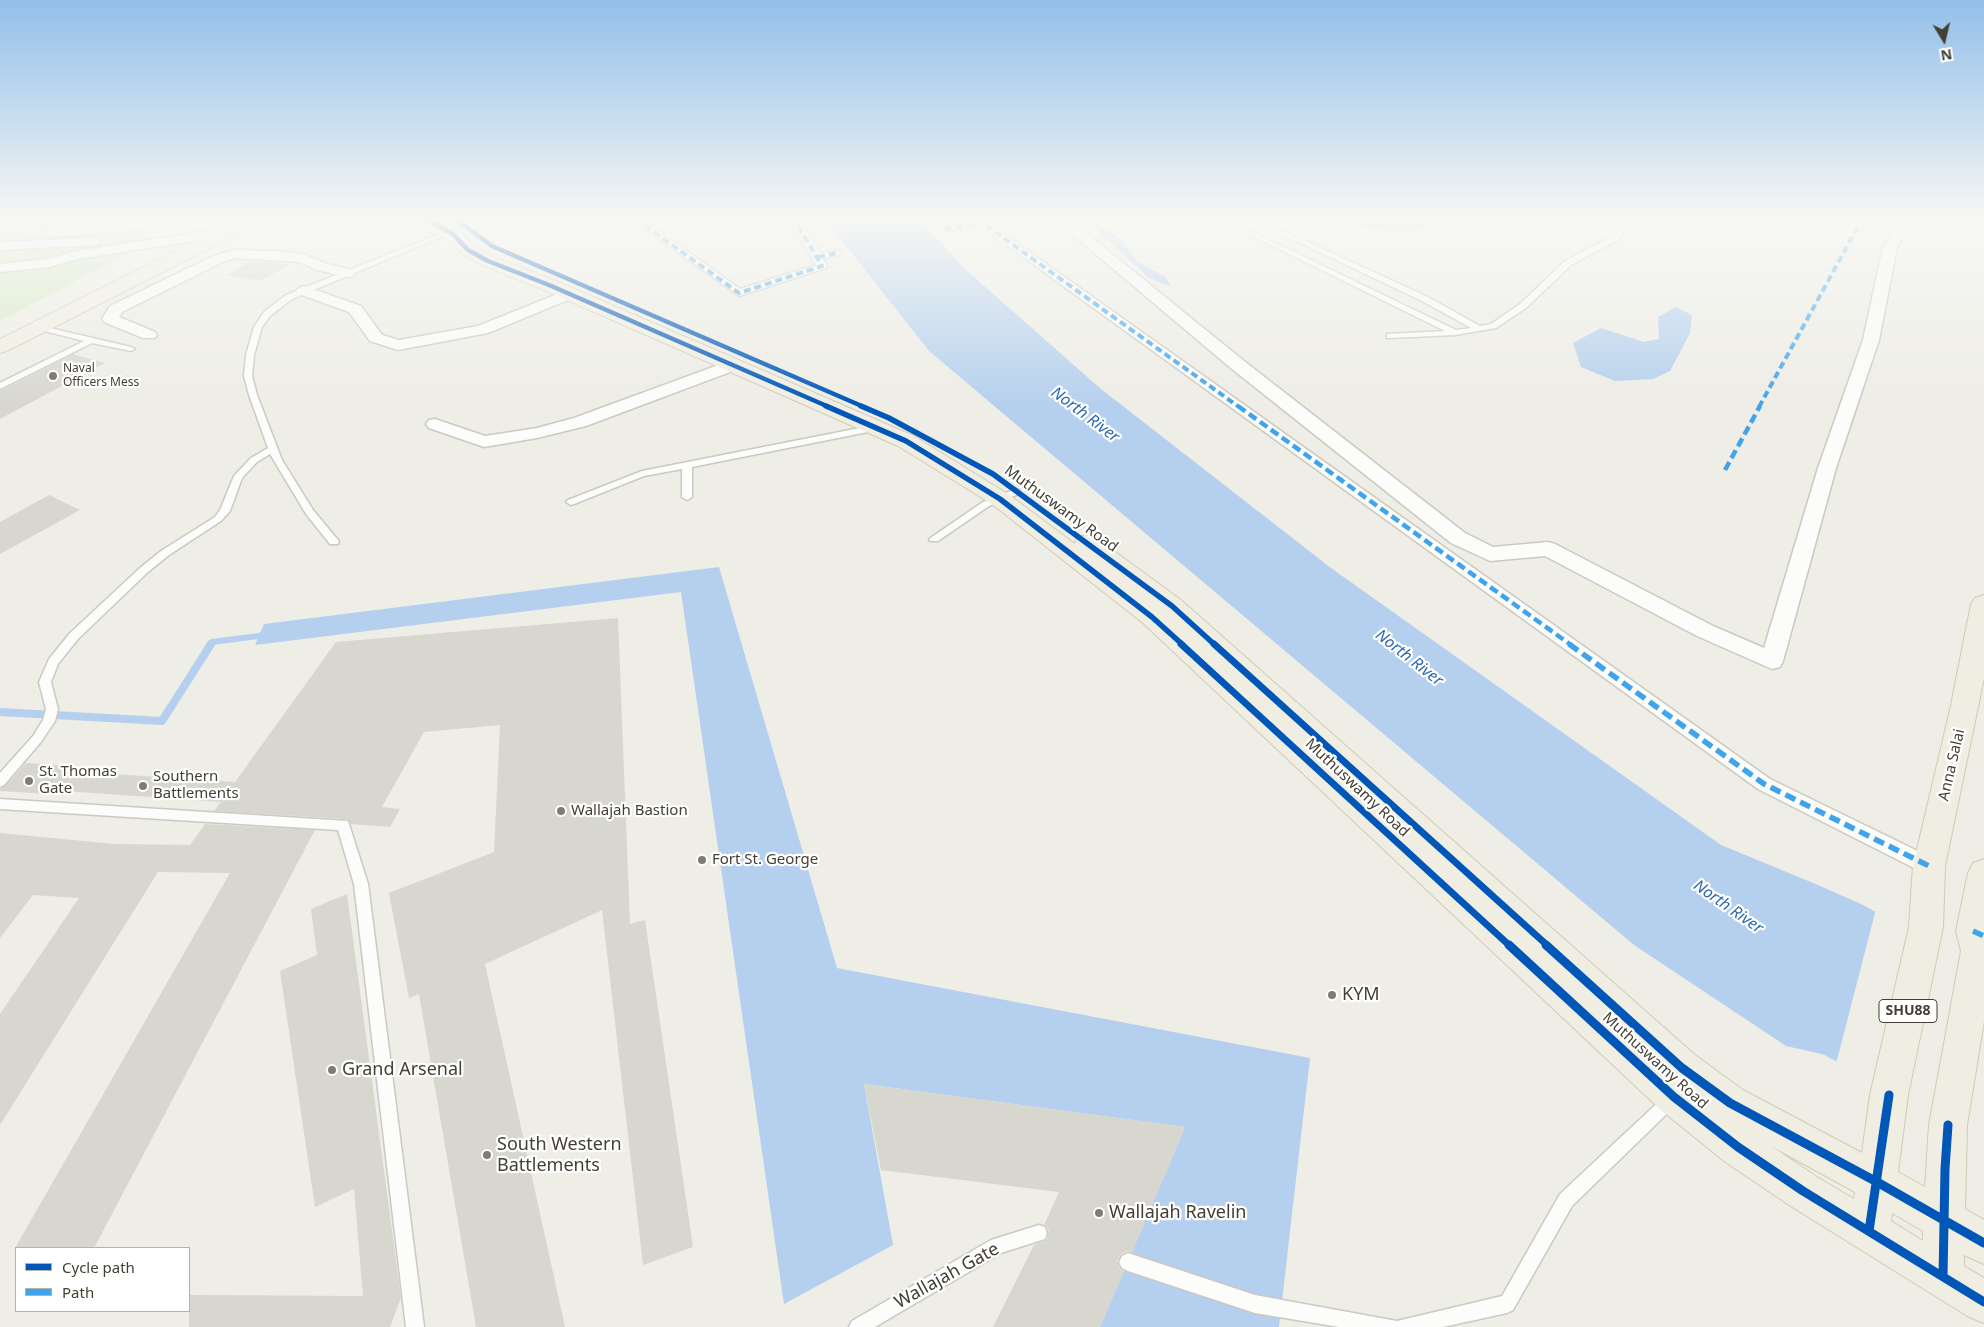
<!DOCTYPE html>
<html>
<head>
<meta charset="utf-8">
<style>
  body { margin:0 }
  #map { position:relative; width:1984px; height:1327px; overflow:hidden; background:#eeede6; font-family:"Noto Sans",sans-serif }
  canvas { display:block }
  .legend { position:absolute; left:15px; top:1247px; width:175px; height:65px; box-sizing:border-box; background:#fff; border:1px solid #b4b2ad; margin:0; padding:6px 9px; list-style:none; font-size:15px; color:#433f33 }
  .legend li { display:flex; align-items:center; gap:10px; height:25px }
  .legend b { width:25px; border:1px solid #b4b2ad }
  .north { position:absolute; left:1919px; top:15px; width:50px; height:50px; -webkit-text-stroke:4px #fff; paint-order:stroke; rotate:171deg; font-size:14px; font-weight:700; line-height:20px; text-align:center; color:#433f33 }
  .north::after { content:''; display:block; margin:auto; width:18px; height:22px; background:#433f33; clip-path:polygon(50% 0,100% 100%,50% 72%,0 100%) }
</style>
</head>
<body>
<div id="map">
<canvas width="1984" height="1327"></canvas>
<ul class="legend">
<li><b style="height:6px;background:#0057b8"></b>Cycle path</li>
<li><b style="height:6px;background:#3fa4eb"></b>Path</li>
</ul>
<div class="north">N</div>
</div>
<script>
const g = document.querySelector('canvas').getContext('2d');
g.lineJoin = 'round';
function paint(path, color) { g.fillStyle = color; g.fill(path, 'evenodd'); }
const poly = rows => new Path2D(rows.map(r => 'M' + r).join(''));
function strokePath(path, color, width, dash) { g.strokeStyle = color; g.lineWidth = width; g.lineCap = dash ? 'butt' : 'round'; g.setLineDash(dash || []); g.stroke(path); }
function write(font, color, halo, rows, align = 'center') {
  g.font = font + ' "Noto Sans",sans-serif'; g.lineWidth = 4.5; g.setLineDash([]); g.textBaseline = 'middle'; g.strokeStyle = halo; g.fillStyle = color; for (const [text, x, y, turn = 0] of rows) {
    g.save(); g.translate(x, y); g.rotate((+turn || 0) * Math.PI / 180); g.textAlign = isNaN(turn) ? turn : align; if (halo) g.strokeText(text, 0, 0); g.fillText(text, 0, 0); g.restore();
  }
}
paint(poly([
  [0,219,164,219,143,235,0,240]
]), '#e3e0d3');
paint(poly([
  [143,235,154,240,0,321,0,240]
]), '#d7eac5');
paint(poly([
  [825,219,919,219,966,270,1101,389,1331,568,1721,845,1818,885,1863,905,1903,927,1971,1127,1822,1054,1786,1046,1634,945,929,351],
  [1084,219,1098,219,1101,226,1122,240,1138,262,1166,277,1171,287,1149,278],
  [1335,219,1436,219,1431,225,1419,229,1401,231,1368,228],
  [1676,307,1692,315,1690,333,1670,371,1653,379,1615,381,1581,367,1573,343,1601,328,1644,342,1659,339,1658,317],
  [719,567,837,968,1310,1058,1279,1327,1100,1327,1185,1127,864,1084,893,1245,784,1304,681,592,255,645,264,624]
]), '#b5d0ee');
paint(poly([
  [1876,909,1984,973,1984,1132,1970,1130,1836,1064]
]), '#eeede6');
strokePath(poly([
  [210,645,212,642,266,635]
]), '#b5d0ee', 6);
strokePath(poly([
  [0,712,162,721,211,644]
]), '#b5d0ee', 8);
paint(poly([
  [251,261,279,263,289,265,261,281,227,275],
  [73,354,105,363,0,419,0,391],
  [49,495,80,510,0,554,0,522],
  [618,618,630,924,645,920,693,1247,643,1265,602,910,485,964,565,1327,476,1327,419,994,409,998,389,893,494,852,500,725,424,732,382,807,400,809,390,827,351,824,348,819,214,811,221,802,51,790,47,794,0,791,0,789,5,786,26,763,71,766,67,771,235,782,336,642],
  [205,824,315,830,94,1248,15,1248,230,873,158,872,0,1125,0,1014,79,898,33,895,0,938,0,833,115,844,190,845],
  [347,894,401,1298,390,1327,189,1327,189,1295,363,1296,354,1189,315,1207,280,971,317,955,311,909],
  [864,1084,1185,1127,1132,1252,1127,1251,1121,1254,1117,1261,1120,1269,1124,1271,1100,1327,993,1327,1034,1245,1047,1240,1049,1232,1047,1226,1044,1225,1059,1192,881,1170]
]), '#d7d6cf');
const service = poly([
  [1218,219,1226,219,1456,330,1471,328,1422,301,1250,219,1258,219,1428,297,1480,326,1491,324,1520,304,1565,261,1612,236,1625,219,1631,219,1618,240,1571,265,1526,308,1496,328,1455,335,1390,338,1387,338,1387,334,1445,331,1218,219],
  [447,231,453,232,292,299,270,316,262,327,254,355,252,376,257,395,282,460,313,510,338,540,339,542,338,544,330,544,306,514,270,454,257,462,242,478,230,511,221,521,169,555,148,572,78,639,58,664,51,682,58,709,55,721,41,742,4,785,0,787,0,773,33,736,43,720,46,709,39,682,49,659,70,633,140,568,161,551,215,517,220,510,234,476,251,458,268,448,249,395,244,376,246,355,254,327,264,312,286,295,447,231],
  [37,325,131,347,135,349,131,351,92,343,0,389,0,383,84,341,37,329,37,325],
  [875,425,878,426,878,430,692,467,692,497,687,500,682,497,682,469,644,476,574,504,571,505,566,502,568,500,642,471,875,425],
  [1016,489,1019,490,1019,494,989,506,938,541,930,541,929,539,983,502,1016,489],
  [0,799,348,821,368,884,424,1327,406,1327,354,884,338,830,0,809,0,799],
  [1671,1092,1676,1095,1679,1100,1676,1105,1572,1206,1513,1310,1507,1313,1443,1327,1339,1327,1255,1313,1128,1271,1122,1268,1119,1262,1122,1256,1128,1253,1255,1295,1397,1321,1502,1296,1560,1194,1666,1095,1671,1092],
  [1039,1225,1045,1227,1047,1233,1045,1239,1001,1253,875,1327,849,1327,852,1321,991,1240,1039,1225]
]);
const pedestrian = poly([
  [631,219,642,219,740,289,816,265,789,219,799,219,820,253,837,250,842,253,841,255,823,259,827,266,826,268,739,296,631,219],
  [972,219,983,219,1770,779,1936,860,1939,866,1936,872,1929,874,1922,872,1758,789,979,225,945,232,940,229,941,227,973,221,972,219]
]);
const minor = poly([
  [61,219,77,219,68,227,158,219,153,226,124,231,52,237,47,236,45,233,47,230,61,219],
  [1054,219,1069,219,1244,361,1465,533,1493,547,1548,542,1555,544,1713,626,1764,648,1818,468,1863,340,1883,247,1902,219,1916,219,1897,247,1879,340,1836,468,1783,661,1780,667,1772,669,1697,636,1545,556,1490,561,1451,543,1232,369,1054,219],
  [201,232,206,233,208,236,206,239,78,259,49,267,0,272,0,264,48,259,76,251,201,232],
  [92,238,97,239,99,242,97,245,0,250,0,242,92,238],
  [234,250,278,251,303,254,327,264,353,270,355,273,353,276,348,277,317,270,300,262,235,258,223,262,122,312,119,317,155,332,157,335,155,338,143,338,104,322,102,319,110,306,213,256,234,250],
  [304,286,361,306,382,335,399,340,478,326,565,291,570,289,575,291,578,294,575,297,488,333,398,350,370,341,349,312,299,294,296,291,299,288,304,286],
  [732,360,738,361,740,365,738,369,586,426,537,438,484,447,429,428,426,424,429,420,435,419,485,436,537,428,574,418,732,360]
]);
const primary = poly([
  [240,219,261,219,259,223,7,351,0,353,0,339,240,219],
  [395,219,439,219,459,230,474,246,494,257,556,281,914,436,1008,494,1075,544,1077,537,1086,535,1095,537,1181,600,1695,1055,1743,1090,1862,1153,1870,1095,1909,927,1913,866,1950,710,1971,604,1975,598,1984,595,1984,678,1945,866,1943,927,1908,1095,1898,1172,1925,1187,1929,1125,1961,951,1956,931,1968,873,1973,863,1984,859,1984,1021,1967,1125,1965,1209,1984,1220,1984,1264,1964,1255,1964,1266,1984,1278,1984,1323,1969,1317,1789,1205,1724,1161,1661,1110,1143,623,992,504,898,446,542,289,482,265,462,254,442,235,397,223,395,219],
  [1771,1146,1855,1192,1854,1199,1817,1177,1771,1146],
  [1892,1213,1923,1231,1923,1241,1891,1221,1892,1213]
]);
strokePath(service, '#cac9c2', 3);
strokePath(pedestrian, '#cac9c2', 3);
strokePath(minor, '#cac9c2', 3);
strokePath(primary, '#d1ccb3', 2);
paint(service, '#fcfcfb');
paint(pedestrian, '#fcfcfb');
paint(minor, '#fcfcfb');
paint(primary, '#f0eee2');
strokePath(poly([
  [636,219,739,293,822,266,794,219],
  [977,219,1239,407],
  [945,229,981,222],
  [818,257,837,253],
  [1759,407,1862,219]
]), '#3fa4eb', 4, [7, 4]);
strokePath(poly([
  [1238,406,1571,645],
  [1725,470,1760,406]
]), '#3fa4eb', 4.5, [9, 4.5]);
strokePath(poly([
  [1569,644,1764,784,1929,866],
  [1973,931,1984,936]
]), '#3fa4eb', 5.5, [11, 5.5]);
strokePath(poly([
  [427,219,453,234,468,250,488,261,549,285,829,407],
  [456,219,492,246,864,407]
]), '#0057b8', 4.5);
strokePath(poly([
  [826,406,906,441,1000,499,1152,617,1183,645],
  [861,406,889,418,993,474,1172,606,1215,645]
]), '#0057b8', 5.5);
strokePath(poly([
  [1181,644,1510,946],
  [1214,644,1548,946]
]), '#0057b8', 7);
strokePath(poly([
  [1509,945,1674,1097,1738,1147,1803,1191,1984,1302],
  [1546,945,1682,1068,1730,1103,1877,1182,1984,1243],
  [1869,1231,1889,1095],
  [1943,1277,1945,1169,1948,1125]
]), '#0057b8', 9);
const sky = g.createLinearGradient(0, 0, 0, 405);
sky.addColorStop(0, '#93bfea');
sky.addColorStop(0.54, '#f7f7f4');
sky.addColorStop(1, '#f7f7f400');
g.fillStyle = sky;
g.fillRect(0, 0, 1984, 405);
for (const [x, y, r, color] of [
  [53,376,5,"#7f7c72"],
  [29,781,5,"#7f7c72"],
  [143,786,5,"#7f7c72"],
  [561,811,5,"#7f7c72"],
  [702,860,5,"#7f7c72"],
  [1332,995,5,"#7f7c72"],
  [332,1070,5,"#7f7c72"],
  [487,1155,5,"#7f7c72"],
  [1099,1213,5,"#7f7c72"]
]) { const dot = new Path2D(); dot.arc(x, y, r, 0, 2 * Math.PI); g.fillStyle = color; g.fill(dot); strokePath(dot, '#fff', 2); }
write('12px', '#433f33', '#fff', [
  ["Naval",63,369],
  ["Officers Mess",63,383]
], 'left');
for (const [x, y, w] of [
  [1908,1011,58]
]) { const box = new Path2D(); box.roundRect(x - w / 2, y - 11.5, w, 23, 4); g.fillStyle = '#fff'; g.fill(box); strokePath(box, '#433f33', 1); }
write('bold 14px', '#433f33', null, [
  ["SHU88",1908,1011]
]);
write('15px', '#433f33', '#fff', [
  ["Muthuswamy Road",1061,509,36],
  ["Anna Salai",1952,765,-77],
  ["Muthuswamy Road",1357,788,43],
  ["Muthuswamy Road",1655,1061,42]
]);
write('15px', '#433f33', '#fff', [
  ["St. Thomas",39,772],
  ["Gate",39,789],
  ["Southern",153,777],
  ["Battlements",153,794],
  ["Wallajah Bastion",571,811],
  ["Fort St. George",712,860]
], 'left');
write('italic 16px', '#2c68b0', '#fff', [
  ["North River",1085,415,37],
  ["North River",1409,658,38],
  ["North River",1728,907,35]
]);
write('18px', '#433f33', '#fff', [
  ["KYM",1342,995],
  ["Grand Arsenal",342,1070],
  ["South Western",497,1145],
  ["Battlements",497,1166],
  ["Wallajah Ravelin",1109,1213]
], 'left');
write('18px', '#433f33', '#fff', [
  ["Wallajah Gate",947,1276,-29]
]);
</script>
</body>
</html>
